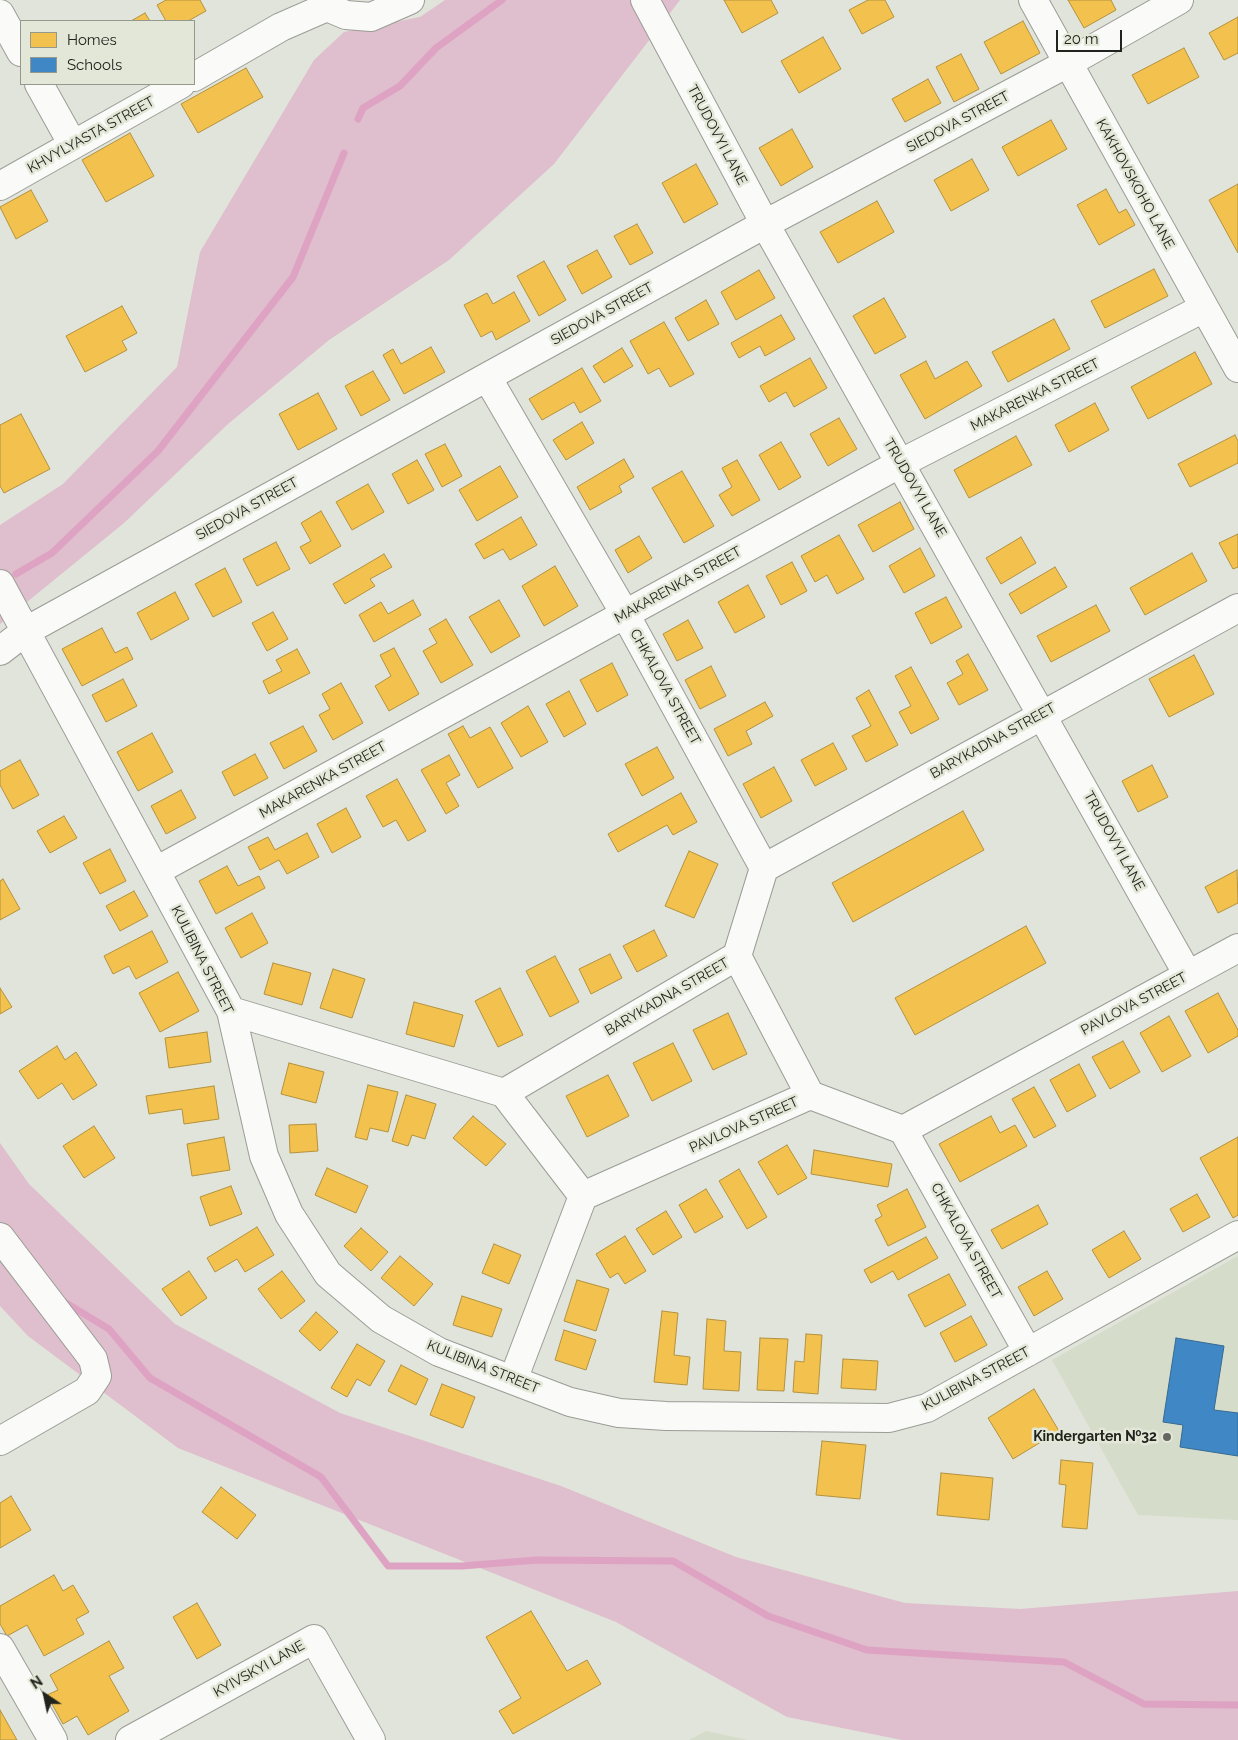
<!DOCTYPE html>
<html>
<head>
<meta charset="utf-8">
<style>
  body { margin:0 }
  #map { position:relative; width:1238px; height:1740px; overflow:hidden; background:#e1e4da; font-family:Raleway,sans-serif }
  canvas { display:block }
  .legend { position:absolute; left:20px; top:20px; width:175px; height:65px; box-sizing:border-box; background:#e3e7d7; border:1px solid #95998d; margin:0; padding:6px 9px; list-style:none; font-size:15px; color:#21231d }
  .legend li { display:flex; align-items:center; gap:10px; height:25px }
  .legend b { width:25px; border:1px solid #95998d }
  .north { position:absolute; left:20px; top:1670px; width:50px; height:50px; -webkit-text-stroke:4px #e3e7d7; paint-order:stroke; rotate:326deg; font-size:14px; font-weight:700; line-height:20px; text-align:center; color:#21231d }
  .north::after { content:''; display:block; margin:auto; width:18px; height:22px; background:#21231d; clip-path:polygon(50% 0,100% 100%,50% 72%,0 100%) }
  .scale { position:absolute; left:1056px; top:30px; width:66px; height:22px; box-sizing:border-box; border:2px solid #21231d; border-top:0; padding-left:6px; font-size:15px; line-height:18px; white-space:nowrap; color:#21231d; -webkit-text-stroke:4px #e3e7d7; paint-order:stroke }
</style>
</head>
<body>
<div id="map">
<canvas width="1238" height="1740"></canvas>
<ul class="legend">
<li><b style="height:14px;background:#f2c14e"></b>Homes</li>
<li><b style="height:14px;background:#3f88c5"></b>Schools</li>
</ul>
<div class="north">N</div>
<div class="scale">20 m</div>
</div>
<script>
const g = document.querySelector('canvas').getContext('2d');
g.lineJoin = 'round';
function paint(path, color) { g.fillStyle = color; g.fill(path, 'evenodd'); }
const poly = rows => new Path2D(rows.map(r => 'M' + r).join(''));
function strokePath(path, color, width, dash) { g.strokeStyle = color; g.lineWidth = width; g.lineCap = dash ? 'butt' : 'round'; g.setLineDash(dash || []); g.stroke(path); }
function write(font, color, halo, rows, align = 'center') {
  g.font = font + ' Raleway,sans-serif'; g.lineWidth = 5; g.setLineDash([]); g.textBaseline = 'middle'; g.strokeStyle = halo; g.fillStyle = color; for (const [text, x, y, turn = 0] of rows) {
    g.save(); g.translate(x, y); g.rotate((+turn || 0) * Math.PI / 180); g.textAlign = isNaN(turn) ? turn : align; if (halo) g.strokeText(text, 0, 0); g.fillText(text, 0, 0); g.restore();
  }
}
paint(poly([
  [1238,1256,1238,1520,1138,1515,1052,1360],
  [706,1731,748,1740,689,1740]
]), '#d6dcca');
paint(poly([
  [445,0,680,0,554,164,449,260,329,340,228,424,124,523,0,624,0,525,63,484,177,367,200,252,314,60,344,32,420,17],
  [0,1143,29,1184,175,1324,340,1413,561,1486,736,1557,905,1603,1020,1609,1238,1591,1238,1740,902,1740,787,1717,616,1622,178,1448,28,1336,0,1306]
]), '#dfbecd');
const homes = poly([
  [166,0,200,0,206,11,188,21,166,21,157,5,166,0],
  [724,0,771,0,778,13,742,33,724,0],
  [868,0,885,0,894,17,862,34,849,10,868,0],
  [1068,0,1111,0,1116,10,1084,28,1068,0],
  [145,13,150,21,131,21,145,13],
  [1238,17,1238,53,1224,60,1209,33,1238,17],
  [1023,21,1040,53,1001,74,984,42,1023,21],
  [823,37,841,69,799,93,781,61,823,37],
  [1184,48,1199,77,1148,104,1132,75,1184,48],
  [961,54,979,89,954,102,936,67,961,54],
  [246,68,263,97,198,133,181,104,246,68],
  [928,79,941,103,905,122,892,99,928,79],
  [1051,120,1067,149,1018,176,1002,147,1051,120],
  [792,129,813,167,781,186,759,148,792,129],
  [130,133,154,176,106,202,82,160,130,133],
  [972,159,989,190,951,211,934,180,972,159],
  [696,164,718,204,684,223,662,183,696,164],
  [1238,184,1238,253,1209,200,1238,184],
  [1106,189,1119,213,1126,209,1135,225,1099,245,1077,205,1106,189],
  [31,190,48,221,16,239,0,207,31,190],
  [877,201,894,232,838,263,820,232,877,201],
  [637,224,653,253,630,265,614,236,637,224],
  [597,250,612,277,582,294,567,266,597,250],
  [544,261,566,300,539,316,517,276,544,261],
  [1154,269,1168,296,1105,328,1091,301,1154,269],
  [759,270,775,298,736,320,721,292,759,270],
  [514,292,530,321,496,340,492,331,481,337,464,305,487,293,493,304,514,292],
  [884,298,906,337,875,354,853,316,884,298],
  [706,300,719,324,688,341,675,318,706,300],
  [122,306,137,333,122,341,127,350,85,372,66,336,122,306],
  [781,315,795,339,765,356,760,346,739,358,731,343,781,315],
  [1054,319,1070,349,1008,382,992,352,1054,319],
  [664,322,694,374,670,387,659,368,648,374,630,341,664,322],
  [431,347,445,372,404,394,383,355,393,349,401,364,431,347],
  [622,348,633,366,604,383,593,366,622,348],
  [1195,352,1212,384,1148,419,1131,387,1195,352],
  [810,358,827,388,794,407,786,392,769,402,760,386,810,358],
  [926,361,935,379,967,361,982,386,925,419,900,375,926,361],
  [582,368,601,401,580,413,574,402,542,420,529,399,582,368],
  [373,371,390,400,361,416,345,386,373,371],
  [318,393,337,429,298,450,279,414,318,393],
  [1095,403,1109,430,1069,452,1055,425,1095,403],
  [21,414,50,469,4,493,0,486,0,425,21,414],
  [839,418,857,449,828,466,810,434,839,418],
  [582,422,594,443,566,460,553,440,582,422],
  [1235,435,1238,441,1238,463,1190,487,1178,464,1235,435],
  [1016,436,1032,465,969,498,954,470,1016,436],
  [781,442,801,477,779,490,759,455,781,442],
  [445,444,462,476,442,487,425,454,445,444],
  [624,459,634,477,619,486,622,492,590,510,577,487,624,459],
  [417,460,434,490,408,504,392,474,417,460],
  [737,460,760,500,732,516,719,495,732,487,722,468,737,460],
  [500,466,518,497,477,521,459,490,500,466],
  [682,471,714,526,684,543,652,488,682,471],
  [368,484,384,512,352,530,336,502,368,484],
  [900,502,914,529,873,552,858,525,900,502],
  [321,511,341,546,310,564,300,547,311,541,301,523,321,511],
  [521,517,537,545,510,560,503,549,484,559,475,544,521,517],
  [1238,534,1238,567,1233,569,1219,543,1238,534],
  [839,535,864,579,837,594,827,575,815,582,801,556,839,535],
  [639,536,652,558,628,573,615,550,639,536],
  [1021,537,1036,563,1001,584,986,558,1021,537],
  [276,542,290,569,257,586,243,559,276,542],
  [920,548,935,576,904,593,889,566,920,548],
  [1192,553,1207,581,1145,615,1130,588,1192,553],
  [384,554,392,567,370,579,375,586,345,604,333,584,384,554],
  [792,562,807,591,781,605,766,576,792,562],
  [555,566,578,606,544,626,522,586,555,566],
  [1055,567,1067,587,1021,614,1009,594,1055,567],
  [225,568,242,602,213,617,195,584,225,568],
  [748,585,765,617,735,633,718,602,748,585],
  [175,592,189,619,151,640,137,613,175,592],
  [946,597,962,627,931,644,915,613,946,597],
  [413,600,421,615,374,642,359,615,381,602,388,614,413,600],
  [499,600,520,636,491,653,469,617,499,600],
  [1096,605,1110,631,1051,662,1037,636,1096,605],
  [273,612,288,639,267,651,252,623,273,612],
  [446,619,473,665,441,683,423,651,437,643,429,629,446,619],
  [688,620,703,648,677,661,663,634,688,620],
  [102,628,115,653,127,647,133,659,82,686,62,649,102,628],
  [394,648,419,694,389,711,375,686,391,676,380,655,394,648],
  [297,649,310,673,269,694,263,681,282,671,276,660,297,649],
  [968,654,988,690,959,705,947,683,963,674,956,661,968,654],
  [1194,655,1214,694,1169,717,1149,679,1194,655],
  [612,663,628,695,597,712,580,680,612,663],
  [711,666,726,696,700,709,685,680,711,666],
  [911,667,939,719,911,734,899,712,911,706,895,676,911,667],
  [123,679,137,706,106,722,92,695,123,679],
  [341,683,363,723,333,740,319,715,330,709,322,694,341,683],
  [869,690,898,745,866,762,852,736,871,726,856,698,869,690],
  [569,691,586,724,564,737,546,704,569,691],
  [765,702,773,716,746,731,752,744,728,756,714,729,765,702],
  [528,706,548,742,521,757,501,723,528,706],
  [303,726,317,751,284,769,270,743,303,726],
  [463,726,470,738,490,727,513,768,478,788,448,734,463,726],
  [152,733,173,772,138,791,117,752,152,733],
  [833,743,847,769,815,786,801,760,833,743],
  [657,747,674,778,642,796,625,764,657,747],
  [255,754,268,778,234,796,222,772,255,754],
  [449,755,460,775,446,783,459,806,446,814,421,770,449,755],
  [20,760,39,795,13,809,0,785,0,771,20,760],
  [1152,765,1168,797,1138,812,1122,781,1152,765],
  [774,767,792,801,761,818,743,784,774,767],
  [397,779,426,831,408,841,396,820,383,827,366,796,397,779],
  [181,790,196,818,166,834,151,806,181,790],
  [681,793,697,822,673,835,667,825,618,852,608,834,681,793],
  [346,808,361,837,332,853,317,824,346,808],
  [963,811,984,850,853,922,832,883,963,811],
  [64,816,77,838,50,853,37,831,64,816],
  [307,833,319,857,287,874,279,860,260,870,248,847,268,837,275,850,307,833],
  [110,849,126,881,100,894,83,863,110,849],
  [689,851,718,864,694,918,665,906,689,851],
  [227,866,238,886,259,876,265,888,216,914,199,881,227,866],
  [1237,870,1238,903,1218,913,1205,887,1237,870],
  [3,879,20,909,0,920,0,881,3,879],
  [134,891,148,916,120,931,106,906,134,891],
  [252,913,268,943,241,958,225,928,252,913],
  [1026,926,1046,963,915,1035,895,998,1026,926],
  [654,930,667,956,637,972,623,946,654,930],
  [152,931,168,962,136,979,129,966,113,974,104,956,152,931],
  [610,954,622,978,591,994,579,969,610,954],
  [555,956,579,1002,550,1017,526,971,555,956],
  [273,963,311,973,302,1005,264,994,273,963],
  [333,969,365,979,352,1018,320,1008,333,969],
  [178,972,199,1011,160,1032,139,993,178,972],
  [0,988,12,1007,0,1014,0,988],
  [500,988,523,1035,498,1047,475,1001,500,988],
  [1218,993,1238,1030,1238,1036,1208,1053,1185,1011,1218,993],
  [414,1002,463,1015,454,1047,406,1034,414,1002],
  [728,1013,747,1054,713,1070,693,1030,728,1013],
  [1169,1016,1191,1056,1162,1072,1140,1033,1169,1016],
  [207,1032,211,1062,169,1068,165,1038,207,1032],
  [1123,1041,1140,1072,1110,1089,1092,1057,1123,1041],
  [673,1043,692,1081,652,1101,633,1063,673,1043],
  [57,1046,65,1060,76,1052,97,1085,73,1100,62,1083,38,1099,19,1071,57,1046],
  [289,1063,324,1072,316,1103,281,1094,289,1063],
  [1079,1064,1096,1096,1067,1112,1050,1080,1079,1064],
  [608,1075,629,1116,587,1137,566,1096,608,1075],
  [368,1085,398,1092,388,1132,370,1128,367,1140,355,1137,368,1085],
  [214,1086,219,1119,184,1124,182,1109,149,1114,146,1096,214,1086],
  [1034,1087,1056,1126,1034,1138,1012,1099,1034,1087],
  [406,1095,436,1104,425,1139,412,1135,408,1146,392,1141,406,1095],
  [473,1116,506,1144,486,1166,453,1138,473,1116],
  [991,1116,1000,1133,1015,1125,1027,1146,960,1182,939,1144,991,1116],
  [316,1124,318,1151,290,1153,289,1125,316,1124],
  [94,1126,115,1158,84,1178,63,1146,94,1126],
  [224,1137,230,1170,192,1176,187,1144,224,1137],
  [1238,1137,1238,1215,1233,1218,1200,1158,1238,1137],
  [787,1145,807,1178,778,1195,758,1162,787,1145],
  [814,1150,892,1164,888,1187,811,1174,814,1150],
  [327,1168,368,1186,356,1213,315,1195,327,1168],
  [739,1169,767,1217,747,1229,719,1181,739,1169],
  [231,1186,242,1214,210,1226,200,1197,231,1186],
  [706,1189,723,1217,695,1233,679,1205,706,1189],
  [907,1189,926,1227,888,1246,875,1220,882,1216,877,1205,907,1189],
  [1197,1194,1210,1217,1183,1232,1170,1209,1197,1194],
  [1038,1205,1048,1224,1002,1249,991,1230,1038,1205],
  [666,1211,682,1237,653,1255,636,1229,666,1211],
  [257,1227,274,1255,245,1272,237,1259,215,1272,207,1258,257,1227],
  [361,1228,388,1252,371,1271,344,1246,361,1228],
  [1124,1231,1141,1259,1109,1278,1092,1250,1124,1231],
  [625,1236,646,1271,625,1284,618,1273,610,1278,596,1254,625,1236],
  [926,1237,938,1258,898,1280,893,1271,871,1283,864,1270,926,1237],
  [494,1244,521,1255,509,1284,482,1273,494,1244],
  [400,1256,433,1284,414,1306,381,1278,400,1256],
  [189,1271,207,1298,181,1316,162,1289,189,1271],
  [282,1271,305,1301,281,1319,258,1289,282,1271],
  [1047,1271,1063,1299,1034,1316,1018,1287,1047,1271],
  [949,1274,966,1305,925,1327,908,1295,949,1274],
  [577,1280,609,1289,596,1331,564,1321,577,1280],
  [462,1296,502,1309,492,1337,453,1325,462,1296],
  [662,1311,678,1313,674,1355,690,1357,687,1385,654,1382,662,1311],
  [316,1312,338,1332,320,1351,299,1331,316,1312],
  [971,1316,987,1345,955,1362,940,1333,971,1316],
  [707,1319,726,1321,724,1351,741,1352,739,1391,703,1389,707,1319],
  [564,1330,596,1340,586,1370,555,1360,564,1330],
  [806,1334,822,1335,818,1394,793,1392,795,1361,804,1362,806,1334],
  [760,1338,788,1339,784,1391,757,1390,760,1338],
  [357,1344,385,1361,370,1386,357,1379,347,1397,331,1388,357,1344],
  [843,1359,878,1361,876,1390,841,1388,843,1359],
  [401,1365,428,1379,416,1405,388,1391,401,1365],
  [442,1384,475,1397,463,1428,430,1415,442,1384],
  [1034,1389,1059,1431,1013,1459,988,1418,1034,1389],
  [822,1441,866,1445,860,1499,816,1495,822,1441],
  [1061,1460,1093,1463,1087,1529,1062,1527,1066,1485,1059,1484,1061,1460],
  [941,1473,993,1478,989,1520,937,1515,941,1473],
  [221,1487,256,1515,237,1539,202,1512,221,1487],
  [11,1496,31,1530,0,1548,0,1503,11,1496],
  [54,1575,63,1591,73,1585,89,1612,76,1619,84,1634,44,1656,27,1625,7,1636,0,1624,0,1606,54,1575],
  [197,1603,221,1645,197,1659,173,1617,197,1603],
  [531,1611,567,1671,587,1660,601,1684,513,1734,499,1711,521,1698,486,1637,531,1611],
  [109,1641,124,1668,109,1676,129,1711,88,1735,77,1716,63,1724,47,1695,58,1690,50,1675,109,1641],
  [0,1710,17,1740,0,1740,0,1710]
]);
paint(homes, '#f2c14e');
strokePath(homes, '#b3923f', 1);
const schools = poly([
  [1176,1338,1224,1346,1214,1410,1238,1413,1238,1456,1180,1447,1183,1425,1163,1422,1176,1338]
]);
paint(schools, '#3f88c5');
strokePath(schools, '#366a93', 1);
strokePath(poly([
  [358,119,363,108,400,86,436,48,502,0],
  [16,574,52,553,158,451,293,277,344,153],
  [61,1300,109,1329,150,1378,321,1477,388,1566,462,1566,537,1560,673,1561,768,1616,867,1650,1064,1662,1144,1704,1238,1705]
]), '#dea2c2', 7);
const minor = poly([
  [645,0,765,224,1188,975],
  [1033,0,1238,368],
  [0,14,21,52],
  [194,77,281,27,327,7,346,15,371,17,410,0],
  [39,84,73,145],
  [0,186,181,84],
  [487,377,625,614,764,868],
  [0,584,231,1011,264,1156,289,1214,328,1274,381,1319,439,1352,570,1402,619,1413,666,1416,889,1418,927,1408,1238,1235],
  [0,651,26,631,765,224,1068,63,1179,0],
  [156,871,901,463,1204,308],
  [737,956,810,1095],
  [231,1011,504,1093,737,956,764,868,1238,608],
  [504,1093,583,1196],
  [903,1130,1028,1352],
  [0,1237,93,1359,97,1376,87,1391,0,1441],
  [513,1380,583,1196,810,1095,903,1130,1238,948],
  [0,1648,53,1740],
  [130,1740,314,1639,371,1740]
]);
strokePath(minor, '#9b9c96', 30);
strokePath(minor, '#fafbf9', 28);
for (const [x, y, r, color] of [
  [1167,1437,5,"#64675f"]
]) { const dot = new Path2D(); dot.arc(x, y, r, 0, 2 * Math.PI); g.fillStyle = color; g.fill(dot); strokePath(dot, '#e3e7d7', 2); }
write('14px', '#21231d', '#e3e7d7', [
  ["SIEDOVA STREET",958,122,-28],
  ["KHVYLYASTA STREET",91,135,-29],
  ["TRUDOVYI LANE",717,135,62],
  ["KAKHOVSKOHO LANE",1135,184,61],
  ["SIEDOVA STREET",602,314,-29],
  ["MAKARENKA STREET",1035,395,-27],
  ["TRUDOVYI LANE",915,488,60],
  ["SIEDOVA STREET",247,509,-29],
  ["MAKARENKA STREET",678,585,-29],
  ["CHKALOVA STREET",665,687,61],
  ["BARYKADNA STREET",993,741,-29],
  ["MAKARENKA STREET",323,780,-29],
  ["TRUDOVYI LANE",1114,841,61],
  ["KULIBINA STREET",202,960,63],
  ["BARYKADNA STREET",667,997,-30],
  ["PAVLOVA STREET",1134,1004,-28],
  ["PAVLOVA STREET",744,1125,-24],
  ["CHKALOVA STREET",966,1241,61],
  ["KULIBINA STREET",483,1367,22],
  ["KULIBINA STREET",976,1379,-28],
  ["KYIVSKYI LANE",259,1669,-29]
]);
write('bold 14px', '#21231d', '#e3e7d7', [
  ["Kindergarten №32",1157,1437]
], 'right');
</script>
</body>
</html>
